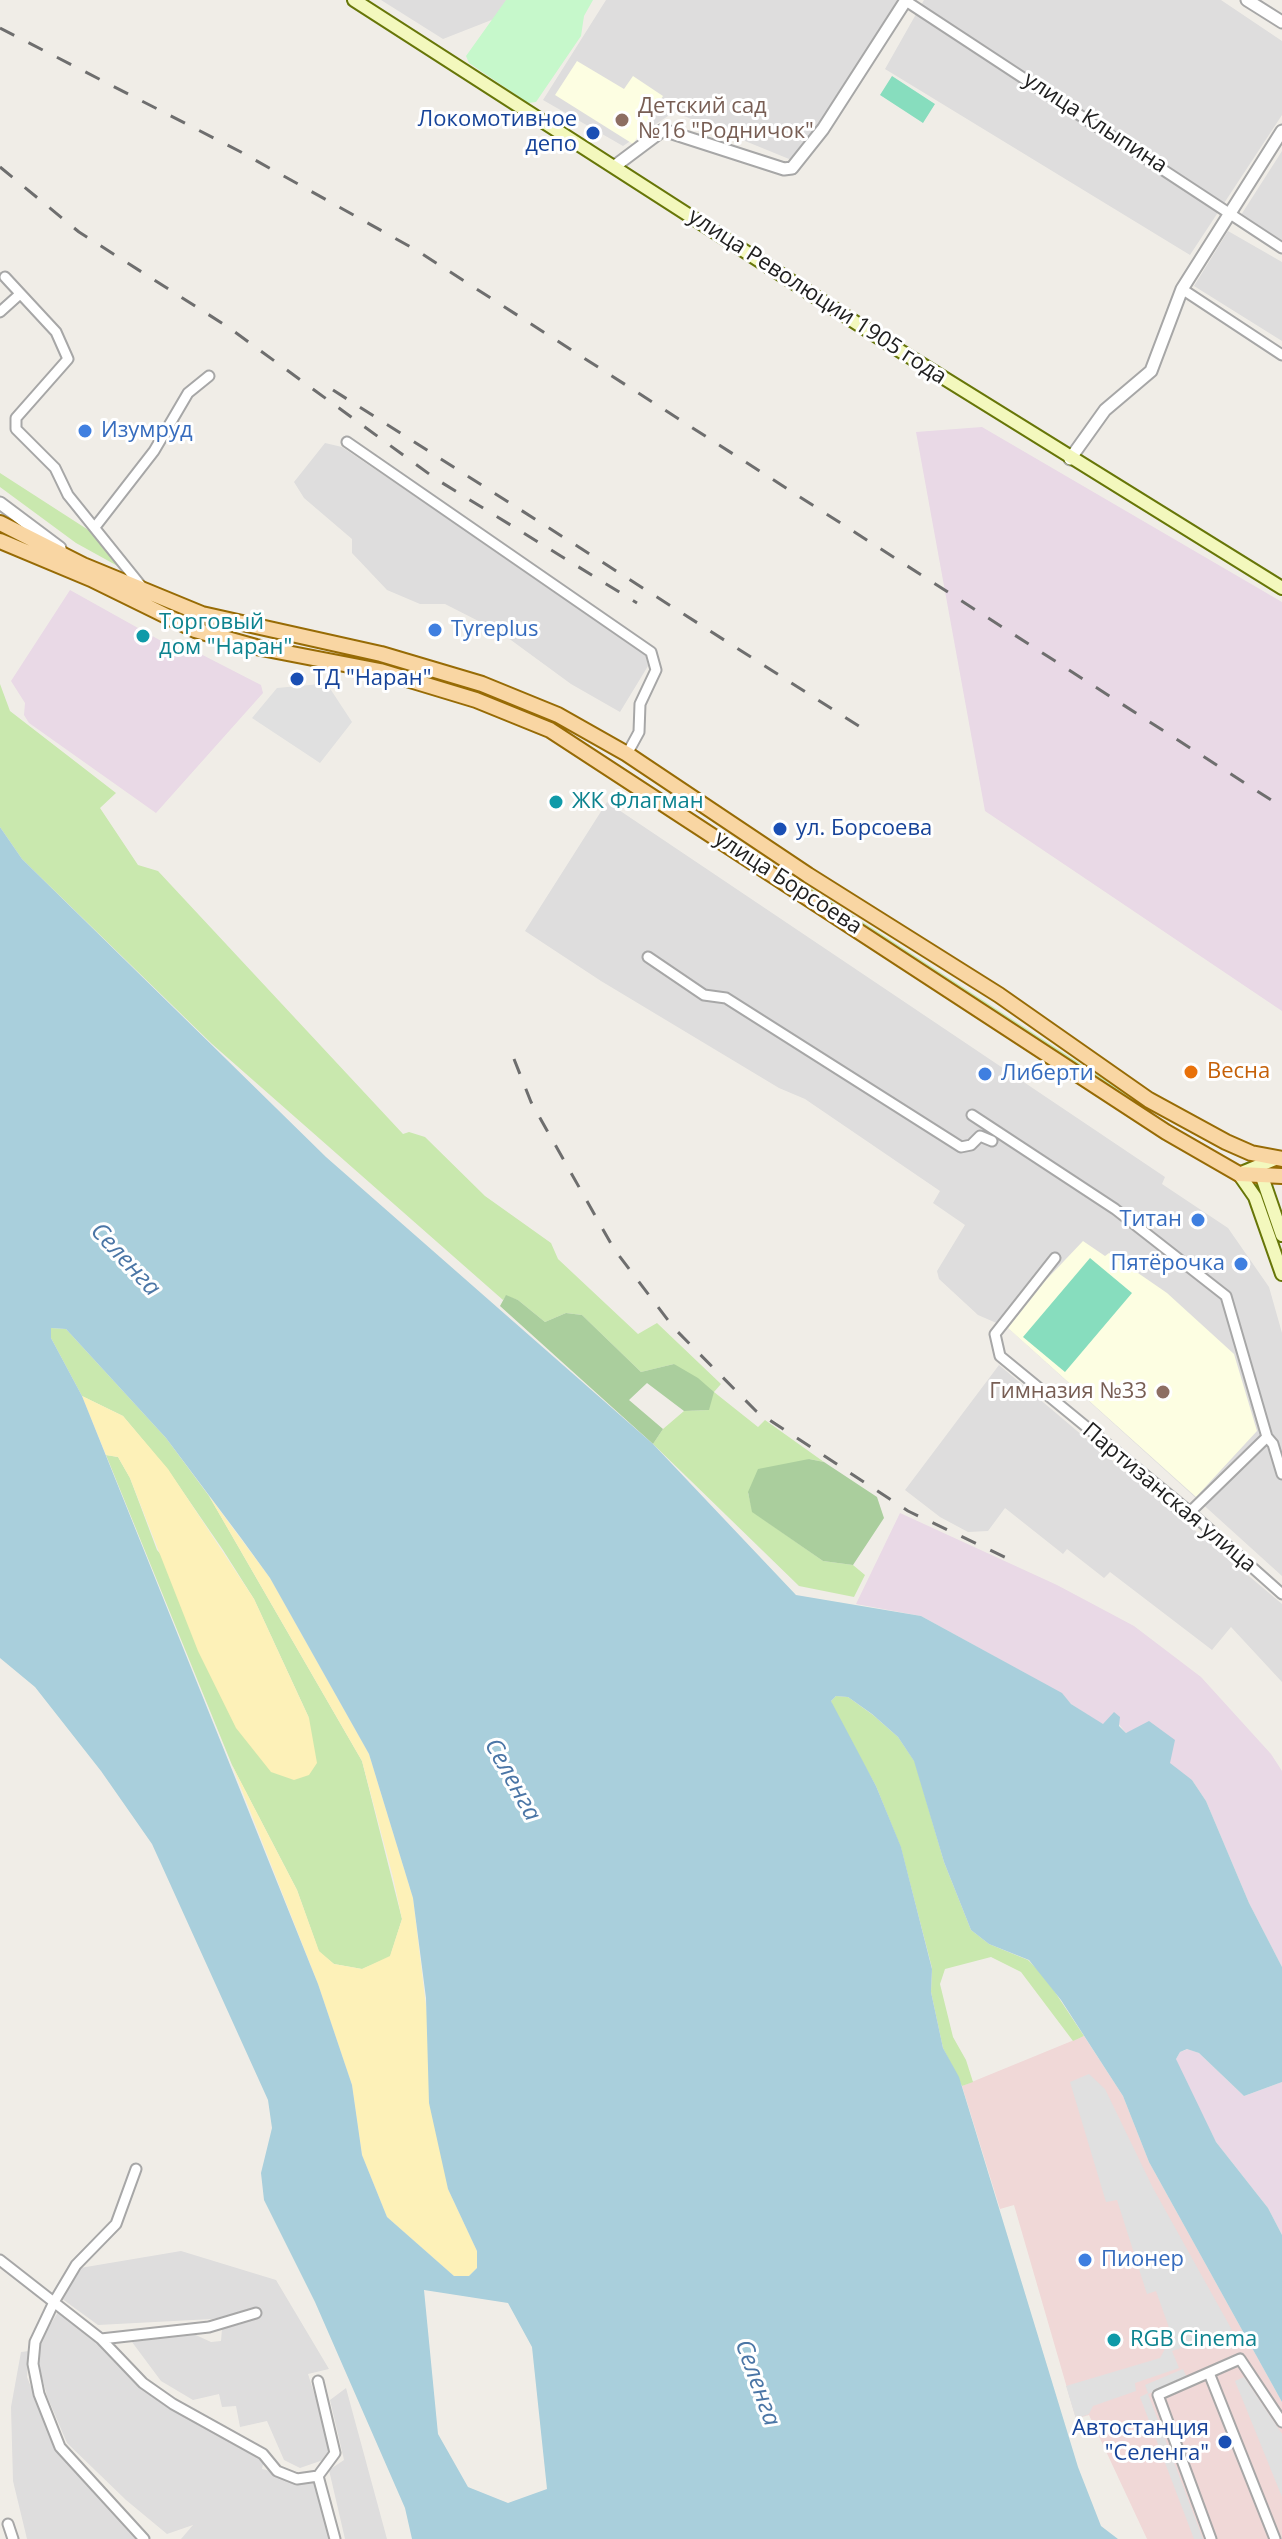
<!DOCTYPE html>
<html>
<head>
<meta charset="utf-8">
<style>
  body { margin:0 }
  canvas { display:block; background:#f0ede7 }
</style>
</head>
<body>
<canvas width="1282" height="2539"></canvas>
<script>
const g = document.querySelector('canvas').getContext('2d');
g.lineJoin = 'round';
function paint(path, color) { g.fillStyle = color; g.fill(path, 'evenodd'); }
const poly = rows => new Path2D(rows.map(r => 'M' + r).join(''));
function strokePath(path, color, width, dash) { g.strokeStyle = color; g.lineWidth = width; g.lineCap = dash ? 'butt' : 'round'; g.setLineDash(dash || []); g.stroke(path); }
function write(font, color, halo, rows, align = 'center') {
  g.font = font + ' "Open Sans",sans-serif'; g.lineWidth = 6; g.setLineDash([]); g.textBaseline = 'middle'; g.strokeStyle = halo; g.fillStyle = color; for (const [text, x, y, turn = 0] of rows) {
    g.save(); g.translate(x, y); g.rotate((+turn || 0) * Math.PI / 180); g.textAlign = isNaN(turn) ? turn : align; if (halo) g.strokeText(text, 0, 0); g.fillText(text, 0, 0); g.restore();
  }
}
paint(poly([
  [381,0,507,0,494,19,443,39],
  [606,0,898,0,794,161,674,112,623,146,543,100],
  [924,0,1221,0,1282,41,1282,115,1190,255,885,69],
  [1282,151,1282,241,1241,215],
  [1228,231,1282,262,1282,341,1194,286],
  [325,443,342,447,645,652,648,666,620,712,571,684,500,632,445,604,420,604,387,590,352,553,352,539,304,498,294,482],
  [607,802,1165,1177,1162,1184,1228,1228,1269,1287,1282,1333,1282,1576,1008,1328,978,1315,939,1279,937,1271,965,1225,933,1203,940,1191,805,1099,779,1088,601,981,525,931],
  [999,1365,1282,1604,1282,1682,1231,1627,1212,1650,1110,1572,1104,1578,1067,1549,1063,1554,1005,1508,988,1531,968,1532,940,1517,905,1490],
  [181,2251,276,2280,329,2369,308,2374,331,2446,326,2459,300,2468,284,2460,267,2421,240,2427,236,2406,222,2407,219,2394,193,2400,161,2381,132,2342,187,2331,211,2342,221,2341,222,2329,241,2324,238,2314,212,2319,98,2325,61,2298,80,2268],
  [58,2312,88,2327,144,2385,265,2455,262,2469,313,2481,329,2539,181,2539,193,2525,167,2534,126,2500,67,2443,47,2396,39,2366,39,2343],
  [29,2351,27,2377,55,2447,138,2539,27,2539,13,2481,11,2407,21,2352],
  [346,2388,387,2539,345,2539,329,2470,344,2460,330,2400]
]), '#dedddd');
paint(poly([
  [1084,2036,1123,2096,1149,2162,1282,2402,1282,2539,1147,2539,1089,2415,1076,2419,1014,2205,1000,2209,962,2086]
]), '#f0d8d7');
paint(poly([
  [982,427,1282,602,1282,1011,985,811,916,432],
  [70,590,181,652,189,648,261,685,263,693,156,813,29,723,24,715,25,703,11,681],
  [900,1513,1057,1585,1134,1626,1201,1677,1271,1754,1282,1771,1282,1967,1249,1903,1206,1801,1192,1780,1173,1769,1138,1729,1126,1733,1118,1723,1109,1721,1103,1725,1071,1704,1061,1693,921,1616,856,1604],
  [1188,2049,1199,2053,1244,2096,1282,2082,1282,2235,1268,2208,1216,2142,1179,2070,1176,2059,1180,2052]
]), '#e9d9e6');
paint(poly([
  [577,61,624,89,633,76,663,96,633,144,555,95],
  [1083,1241,1105,1256,1109,1253,1167,1293,1234,1354,1257,1431,1196,1497,1008,1328,1046,1280]
]), '#fdfee2');
paint(poly([
  [0,473,107,542,123,569,76,543,0,487],
  [0,684,10,711,116,793,100,808,138,865,158,871,403,1134,409,1132,425,1137,485,1196,551,1243,558,1259,638,1334,657,1323,721,1384,714,1392,758,1427,765,1420,824,1462,809,1459,748,1493,753,1512,823,1561,853,1565,865,1575,854,1597,799,1586,653,1444,663,1429,684,1411,709,1410,674,1364,641,1372,582,1315,566,1313,545,1322,518,1300,506,1296,503,1300,212,1044,22,859,0,827],
  [803,883,1139,1102,1137,1105,800,886],
  [51,1328,66,1329,166,1438,209,1496,362,1761,402,1919,390,1957,362,1969,334,1964,319,1952,297,1890,232,1765,106,1455,118,1457,130,1478,157,1550,309,1718,254,1599,223,1550,168,1470,123,1416,82,1396,51,1338],
  [836,1696,848,1697,873,1715,898,1737,915,1762,944,1862,971,1930,989,1944,1028,1960,1045,1977,1084,2036,1073,2041,1021,1972,991,1957,945,1969,940,1984,953,2037,966,2060,973,2082,962,2086,943,2048,931,1992,932,1968,901,1848,876,1786,833,1709,831,1701]
]), '#c9e8ae');
paint(poly([
  [506,1295,518,1300,545,1322,566,1313,582,1315,641,1372,674,1364,698,1378,714,1392,709,1410,684,1411,647,1383,629,1400,663,1429,653,1444,500,1306],
  [809,1459,824,1462,877,1497,884,1518,853,1565,823,1561,752,1512,748,1492,758,1469]
]), '#aace9d');
paint(poly([
  [82,1396,123,1416,168,1469,254,1599,309,1718,317,1763,309,1775,294,1780,271,1772,236,1728,198,1651,130,1478,118,1457,106,1455],
  [209,1496,270,1578,369,1754,413,1898,448,2189,477,2251,477,2268,469,2276,455,2277,387,2217,362,2155,352,2085,318,1984,232,1765,297,1890,319,1951,334,1964,362,1969,390,1956,402,1919,393,1877,362,1761]
]), '#fdf1b8');
paint(poly([
  [506,0,593,0,584,16,581,36,536,102,528,103,469,63,466,56]
]), '#c6f8cb');
paint(poly([
  [892,76,935,104,923,123,880,95],
  [1090,1258,1132,1293,1065,1372,1023,1337]
]), '#87ddbe');
paint(poly([
  [320,684,331,690,352,722,320,763,252,718,277,688],
  [1089,2074,1105,2089,1153,2188,1232,2330,1172,2351,1179,2368,1135,2383,1136,2391,1093,2406,1089,2414,1076,2419,1066,2386,1160,2358,1172,2336,1156,2291,1147,2294,1117,2200,1106,2202,1070,2082],
  [1183,2369,1187,2378,1148,2394,1203,2539,1194,2539,1140,2397,1148,2393,1145,2385],
  [1244,2377,1282,2434,1282,2497,1235,2381]
]), '#e0e0e0');
paint(poly([
  [0,827,22,859,326,1157,653,1444,796,1595,921,1616,1062,1693,1071,1704,1103,1724,1114,1712,1120,1717,1119,1726,1126,1733,1149,1721,1175,1740,1170,1763,1192,1780,1206,1801,1249,1903,1282,1967,1282,2082,1244,2096,1199,2053,1187,2049,1180,2052,1176,2059,1216,2142,1268,2208,1282,2235,1282,2402,1149,2162,1123,2096,1061,2000,1029,1960,989,1944,971,1930,944,1862,914,1761,898,1737,872,1714,848,1697,836,1696,831,1701,876,1786,901,1847,932,1969,931,1992,943,2048,959,2077,1078,2467,1101,2526,1118,2539,412,2539,405,2508,315,2302,264,2200,261,2173,272,2128,268,2100,152,1844,101,1771,35,1687,0,1658],
  [51,1328,66,1329,166,1438,241,1538,270,1578,369,1754,413,1898,426,1998,429,2103,448,2189,477,2251,477,2268,469,2276,454,2276,387,2217,362,2155,352,2085,318,1984,82,1396,51,1338],
  [424,2290,508,2303,532,2347,547,2489,508,2503,468,2487,438,2434]
]), '#a9cfdc');
const minor = poly([
  [906,1,1282,248],
  [5,277,56,332,68,359,16,418,16,429,55,468,68,495,142,587],
  [1182,289,1282,355],
  [0,312,20,294],
  [347,442,651,652,656,670,640,704,639,732,627,754],
  [95,527,154,451,188,393,209,376],
  [648,957,704,995,726,998,961,1147,971,1145,980,1136,992,1141],
  [972,1115,1115,1209,1226,1296,1267,1437,1273,1444,1282,1474],
  [1055,1258,995,1334,1000,1356,1190,1512,1282,1594],
  [1190,1512,1267,1437],
  [136,2169,116,2224,76,2265,54,2302,35,2342,33,2364,39,2394,60,2447,144,2539],
  [0,2260,101,2339,143,2383,173,2404,263,2454,277,2471,297,2479,318,2476,335,2539],
  [101,2339,209,2327,256,2313],
  [1209,2373,1275,2539],
  [318,2381,335,2453,318,2476],
  [8,2524,13,2539],
  [1211,2539,1158,2395,1240,2359,1282,2422]
]);
const tertiary = poly([
  [1247,0,1282,22],
  [615,166,663,130,784,169,792,168,823,129,906,0],
  [1070,459,1105,410,1151,371,1182,289,1282,131],
  [0,503,60,548]
]);
const secondary = poly([
  [354,0,889,344,1282,588],
  [1275,1159,1239,1174,1255,1197,1282,1274],
  [1260,1171,1282,1235]
]);
const primary = poly([
  [0,523,83,565,202,614,381,654,482,684,558,715,627,754,808,875,999,995,1149,1100,1226,1142,1251,1153,1282,1159],
  [0,541,91,579,195,630,256,647,380,671,476,700,550,730,1166,1132,1239,1174,1282,1176]
]);
strokePath(minor, '#a7a7a7', 13);
strokePath(tertiary, '#a7a7a7', 15);
strokePath(secondary, '#677608', 16);
strokePath(primary, '#976b05', 18);
strokePath(minor, '#fff', 9);
strokePath(tertiary, '#fff', 11);
strokePath(secondary, '#f3f8bd', 12);
strokePath(primary, '#f9d6a3', 14);
strokePath(poly([
  [0,28,239,151,416,250,1282,807],
  [0,167,79,232,228,327,436,479,637,603],
  [333,390,865,730],
  [514,1059,531,1102,614,1249,674,1328,756,1411,908,1511,1011,1560]
]), '#6e6e6e', 3, [16, 16]);
for (const [x, y, r, color] of [
  [622,120,8,"#8d6e63"],
  [593,133,8,"#1a4fb4"],
  [85,431,8,"#3f7fe0"],
  [435,630,8,"#3f7fe0"],
  [143,636,8,"#0f9aa8"],
  [297,679,8,"#1a4fb4"],
  [556,802,8,"#0f9aa8"],
  [780,829,8,"#1a4fb4"],
  [1191,1072,8,"#e8710a"],
  [985,1074,8,"#3f7fe0"],
  [1198,1220,8,"#3f7fe0"],
  [1241,1264,8,"#3f7fe0"],
  [1163,1392,8,"#8d6e63"],
  [1085,2260,8,"#3f7fe0"],
  [1114,2340,8,"#0f9aa8"],
  [1225,2442,8,"#1a4fb4"]
]) { const dot = new Path2D(); dot.arc(x, y, r, 0, 2 * Math.PI); g.fillStyle = color; g.fill(dot); strokePath(dot, '#fff', 3); }
write('22px', '#785e54', '#fff', [
  ["Детский сад",638,107],
  ["№16 \"Родничок\"",638,132],
  ["Гимназия №33",1147,1392,"right"]
], 'left');
write('22px', '#164399', '#fff', [
  ["Локомотивное",577,120],
  ["депо",577,145],
  ["ТД \"Наран\"",313,679,"left"],
  ["ул. Борсоева",796,829,"left"],
  ["Автостанция",1209,2429],
  ["\"Селенга\"",1209,2454]
], 'right');
write('22px', '#202020', '#fff', [
  ["улица Клыпина",1095,123,33],
  ["улица Революции 1905 года",817,297,33],
  ["улица Борсоева",788,883,33],
  ["Партизанская улица",1169,1498,40]
]);
write('22px', '#366cbe', '#fff', [
  ["Изумруд",101,431],
  ["Tyreplus",451,630],
  ["Либерти",1001,1074],
  ["Титан",1182,1220,"right"],
  ["Пятёрочка",1225,1264,"right"],
  ["Пионер",1101,2260]
], 'left');
write('22px', '#0d838f', '#fff', [
  ["Торговый",159,623],
  ["дом \"Наран\"",159,648],
  ["ЖК Флагман",572,802],
  ["RGB Cinema",1130,2340]
], 'left');
write('22px', '#c56008', '#fff', [
  ["Весна",1207,1072]
], 'left');
write('italic 24px', '#4b76a6', '#fff', [
  ["Селенга",125,1260,47],
  ["Селенга",512,1780,61],
  ["Селенга",757,2383,70]
]);
</script>
</body>
</html>
